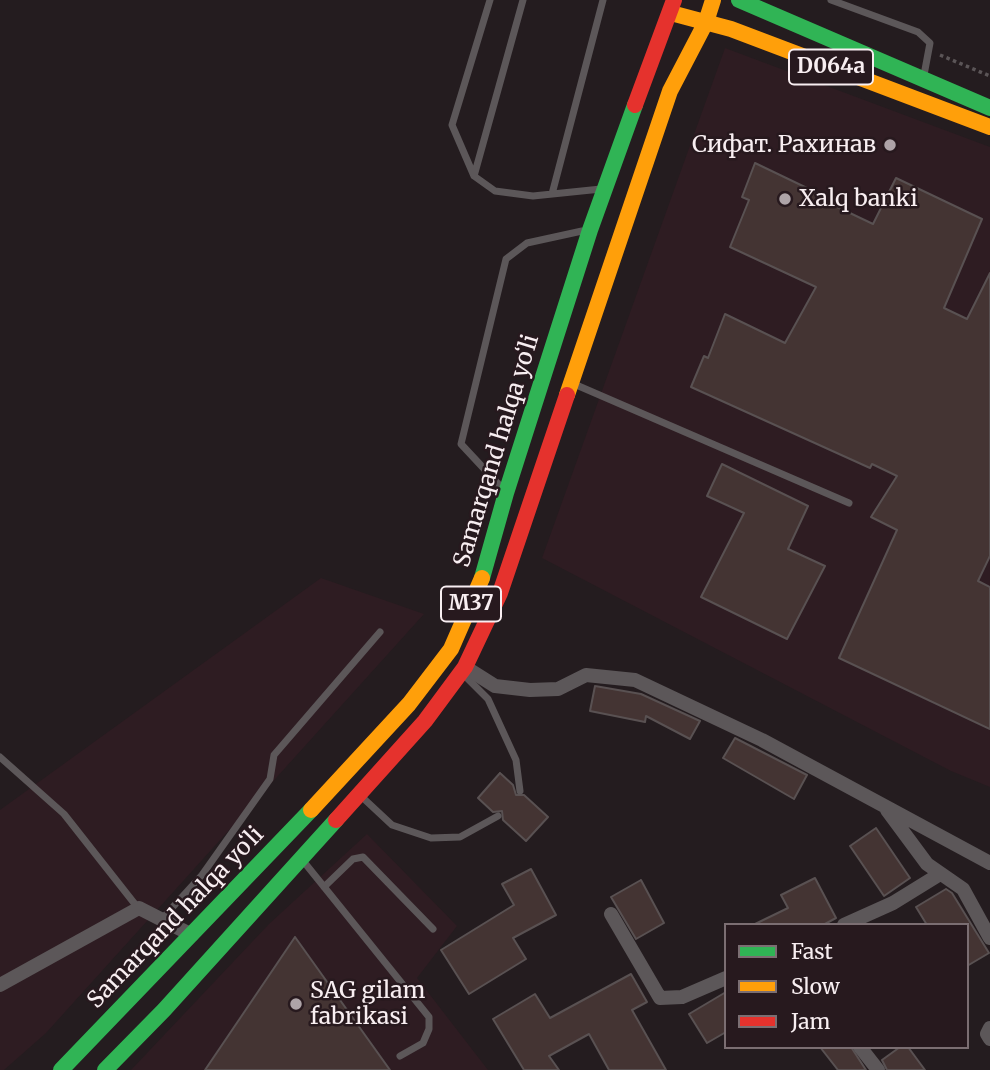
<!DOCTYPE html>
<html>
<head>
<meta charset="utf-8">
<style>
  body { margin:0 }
  #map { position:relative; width:990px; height:1070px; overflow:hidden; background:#241c1f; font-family:Merriweather,serif }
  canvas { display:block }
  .legend { position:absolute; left:724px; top:923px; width:245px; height:126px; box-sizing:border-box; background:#27191e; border:2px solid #7b6e72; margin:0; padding:9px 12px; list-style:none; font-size:21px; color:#f8eef1 }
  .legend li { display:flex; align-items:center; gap:14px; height:35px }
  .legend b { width:35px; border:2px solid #7b6e72 }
</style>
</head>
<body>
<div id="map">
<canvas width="990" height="1070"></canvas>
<ul class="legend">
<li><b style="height:9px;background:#30b455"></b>Fast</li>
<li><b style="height:9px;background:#ff9f0a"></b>Slow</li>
<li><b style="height:9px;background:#e5322d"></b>Jam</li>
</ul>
</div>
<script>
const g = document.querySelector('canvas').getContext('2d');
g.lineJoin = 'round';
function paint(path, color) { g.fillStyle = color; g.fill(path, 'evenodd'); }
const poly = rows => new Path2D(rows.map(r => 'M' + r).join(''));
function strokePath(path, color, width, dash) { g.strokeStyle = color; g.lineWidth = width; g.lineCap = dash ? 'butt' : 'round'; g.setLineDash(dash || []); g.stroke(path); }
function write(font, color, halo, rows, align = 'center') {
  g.font = font + ' Merriweather,serif'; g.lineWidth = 5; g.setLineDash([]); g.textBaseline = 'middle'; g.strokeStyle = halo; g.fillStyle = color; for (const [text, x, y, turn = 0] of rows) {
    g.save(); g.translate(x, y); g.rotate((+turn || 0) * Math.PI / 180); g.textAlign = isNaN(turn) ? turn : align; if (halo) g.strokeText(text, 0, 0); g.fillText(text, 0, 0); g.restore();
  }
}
paint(poly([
  [725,48,990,147,990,787,951,771,542,558],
  [321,578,424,614,46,1033,4,1070,0,1070,0,810],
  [367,834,457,926,417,978,488,1070,131,1070,269,924]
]), '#2e1c22');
const building = poly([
  [755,163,832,200,831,204,873,224,896,178,982,219,944,308,967,319,990,273,990,556,978,581,990,587,990,729,839,658,897,530,871,517,897,476,872,464,870,468,691,387,704,356,708,358,725,314,785,343,816,287,730,247,749,200,742,197,755,163],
  [722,464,808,506,788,549,825,566,787,639,701,597,744,513,707,496,722,464],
  [595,686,641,694,700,721,690,739,646,716,645,722,590,711,595,686],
  [735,738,807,775,794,799,723,758,735,738],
  [500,773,513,785,516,795,524,795,548,817,526,841,503,820,502,811,493,812,478,798,500,773],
  [876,828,910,878,884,896,850,846,876,828],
  [531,869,556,915,513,938,526,959,469,994,441,950,514,905,502,884,531,869],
  [815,878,836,918,823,925,753,925,788,908,781,895,815,878],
  [641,880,664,923,636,939,611,897,641,880],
  [946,889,952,893,989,953,967,966,967,925,927,925,916,907,946,889],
  [295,937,390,1070,205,1070,295,937],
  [631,974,647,1002,632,1010,666,1070,609,1070,589,1034,549,1056,559,1070,524,1070,493,1019,535,994,550,1018,631,974],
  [726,992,726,1032,707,1043,689,1014,726,992],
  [820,1047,851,1047,866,1070,838,1070,820,1047],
  [900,1047,908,1047,925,1070,887,1070,882,1060,900,1047]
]);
paint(building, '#443433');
strokePath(building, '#595152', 2);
strokePath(poly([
  [940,55,990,76]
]), '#5b5557', 3.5, [3.5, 3.5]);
strokePath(poly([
  [490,0,452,125,474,176,495,191,533,196,601,189],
  [831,0,918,32,930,43,924,75],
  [474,176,523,0],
  [552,194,603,0],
  [574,384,849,503],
  [502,488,461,444,506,259,527,243,582,231],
  [464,675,488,699,516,760,520,791],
  [0,757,64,814,138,908],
  [362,797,392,825,431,838,460,837,498,816],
  [304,862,429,1017,429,1029,423,1043,400,1056],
  [324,887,353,859,363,857,433,929],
  [161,920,202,875,270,779,274,755,380,632]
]), '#5c5759', 7);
strokePath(poly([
  [465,667,495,686,530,690,558,689,586,675,635,680,762,740,990,863],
  [887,810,927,864,963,889,990,938],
  [611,914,660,998,682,997,726,978],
  [844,925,893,903,940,874],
  [0,985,139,908,192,935],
  [990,1028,987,1034,990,1039],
  [860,1047,878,1070]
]), '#5c5759', 14);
strokePath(poly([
  [739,0,990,108],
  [482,578,506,493,590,230,635,105],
  [61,1070,311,810],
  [105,1070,164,1010,336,820]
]), '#30b455', 16);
strokePath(poly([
  [671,13,731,29,990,127],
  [567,395,670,91,706,22,713,0],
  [311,810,409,704,451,649,482,578]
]), '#ff9f0a', 16);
strokePath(poly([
  [635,105,674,0],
  [336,820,425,721,465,667,500,593,567,395]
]), '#e5322d', 16);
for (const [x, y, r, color] of [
  [890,145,7,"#aea4a8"],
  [785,199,7,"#aea4a8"],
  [296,1004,7,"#aea4a8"]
]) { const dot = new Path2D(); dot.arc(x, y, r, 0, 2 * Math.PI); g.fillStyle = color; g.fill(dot); strokePath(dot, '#27191e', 2.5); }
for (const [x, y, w] of [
  [831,67,84],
  [471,604,60]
]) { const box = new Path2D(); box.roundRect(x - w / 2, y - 17.5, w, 35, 5); g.fillStyle = '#27191e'; g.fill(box); strokePath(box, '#f8eef1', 2); }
write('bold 21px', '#f8eef1', null, [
  ["D064a",831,67],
  ["M37",471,604]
]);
write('23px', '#f8eef1', '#27191e', [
  ["Сифат. Рахинав",876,145,"right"],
  ["Xalq banki",799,199],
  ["SAG gilam",310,991],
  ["fabrikasi",310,1017]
], 'left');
write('23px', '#f8eef1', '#27191e', [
  ["Samarqand halqa yoʻli",497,451,-73],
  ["Samarqand halqa yoʻli",176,918,-46]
]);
</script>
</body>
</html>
